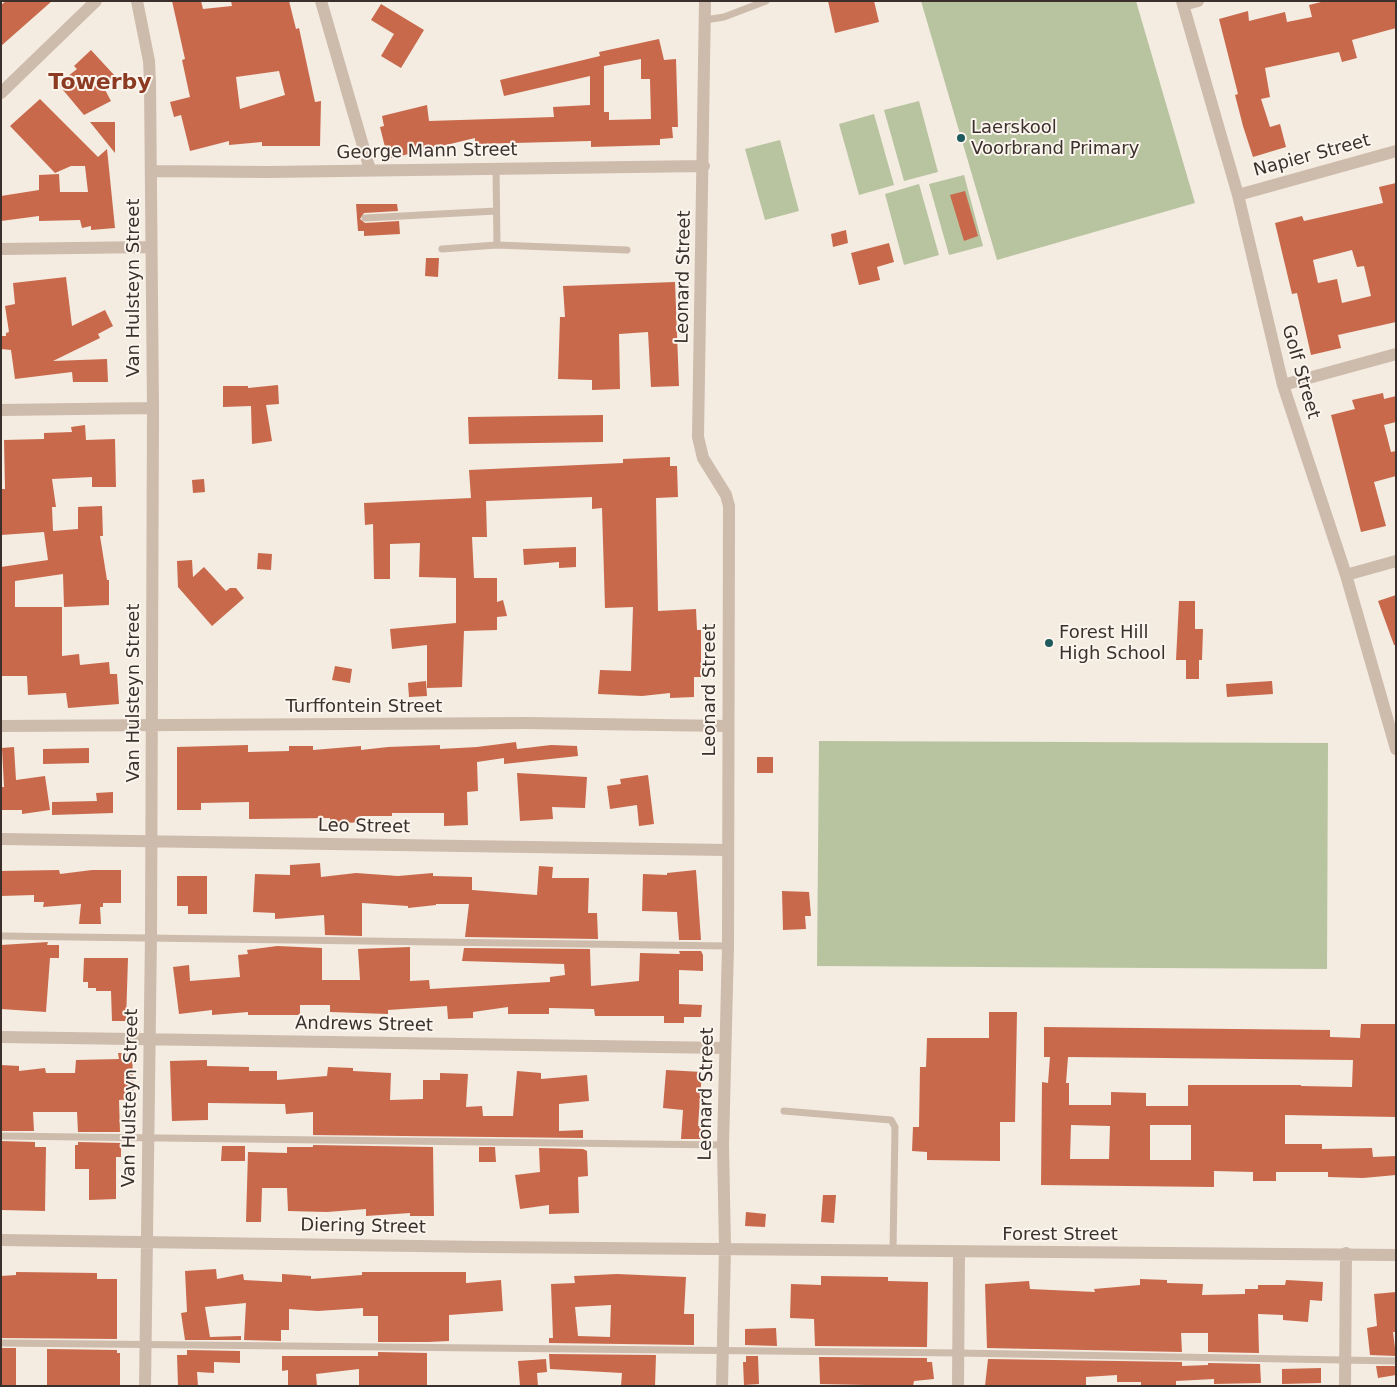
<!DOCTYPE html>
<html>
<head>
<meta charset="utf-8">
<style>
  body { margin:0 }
  #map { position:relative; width:1397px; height:1387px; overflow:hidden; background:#f4ebe1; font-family:"DejaVu Sans",sans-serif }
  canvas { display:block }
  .frame { position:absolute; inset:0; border:2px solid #3b302b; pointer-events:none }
</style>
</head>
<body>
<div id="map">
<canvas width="1397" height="1387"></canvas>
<div class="frame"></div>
</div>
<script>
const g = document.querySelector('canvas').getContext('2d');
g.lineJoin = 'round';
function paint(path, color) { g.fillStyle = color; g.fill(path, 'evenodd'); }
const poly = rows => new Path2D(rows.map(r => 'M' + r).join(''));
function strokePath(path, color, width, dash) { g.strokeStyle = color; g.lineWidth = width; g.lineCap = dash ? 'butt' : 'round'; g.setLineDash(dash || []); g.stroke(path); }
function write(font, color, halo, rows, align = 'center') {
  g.font = font + ' "DejaVu Sans",sans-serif'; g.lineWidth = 4; g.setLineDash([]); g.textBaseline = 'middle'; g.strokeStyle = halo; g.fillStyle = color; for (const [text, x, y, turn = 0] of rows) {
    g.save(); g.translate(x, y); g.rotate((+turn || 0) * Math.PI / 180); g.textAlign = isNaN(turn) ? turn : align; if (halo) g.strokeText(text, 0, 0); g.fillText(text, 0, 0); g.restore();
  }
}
paint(poly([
  [921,1,1136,1,1195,203,997,260],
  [919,101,938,172,904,181,884,110],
  [874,114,894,185,859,195,839,124],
  [780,140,799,211,765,220,745,149],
  [964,175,983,246,949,255,929,184],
  [919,184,939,255,904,265,885,194],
  [819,741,1328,743,1327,969,817,966]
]), '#b8c4a0');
paint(poly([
  [6,1,52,1,1,46,1,5],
  [172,1,201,1,203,9,232,6,231,1,289,1,296,29,299,28,315,102,321,101,320,146,262,146,262,142,229,145,229,141,190,151,181,115,174,117,170,102,190,97,182,60,185,59],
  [279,71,285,95,240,109,236,77],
  [828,1,874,1,879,22,835,33],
  [1325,1,1396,1,1396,28,1352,40,1357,58,1342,62,1339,52,1265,68,1270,97,1261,99,1270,127,1280,124,1286,147,1253,157,1243,126,1235,95,1238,94,1219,19,1248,11,1249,21,1285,12,1287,22,1312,17,1309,5],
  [381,4,424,30,401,68,381,56,394,34,371,20],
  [659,39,664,60,676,59,678,127,672,127,673,138,660,139,660,145,591,147,591,141,475,144,475,138,388,159,380,127,384,126,382,116,427,105,429,121,554,117,553,107,590,105,590,76,504,96,500,80,600,56,599,52],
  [641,59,641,79,650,79,651,119,609,120,609,112,604,112,604,66],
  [91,50,115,76,103,86,111,101,84,115,58,84,77,69,74,66],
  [40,99,98,157,107,149,115,228,91,230,91,226,82,228,80,220,39,221,39,216,1,221,1,196,39,190,39,175,59,174,60,192,88,192,85,166,71,166,55,173,10,126],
  [90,122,115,122,115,153],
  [1396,183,1396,322,1338,335,1341,348,1311,355,1297,293,1292,294,1275,223,1302,216,1304,221,1383,203,1379,187],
  [1352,250,1357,267,1364,266,1371,296,1342,303,1337,279,1318,283,1313,260],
  [965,191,978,236,964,241,950,195],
  [356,204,397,204,398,211,364,213,360,219,365,223,399,221,400,234,364,236,364,231,358,231],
  [846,230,848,243,833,247,831,234],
  [889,243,894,262,877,267,880,280,859,285,851,253],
  [426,258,439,258,438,277,425,276],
  [66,277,72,326,105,310,113,326,98,334,100,338,53,361,107,359,108,382,73,382,72,372,15,379,11,350,1,349,1,336,6,336,6,333,9,332,5,306,15,304,13,283],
  [675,282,679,386,651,387,648,332,619,334,620,389,592,390,592,380,558,379,560,317,565,317,563,286],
  [278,385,279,404,266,405,272,441,252,444,251,406,223,407,223,386,248,386,248,388],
  [1383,393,1384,399,1396,396,1396,422,1384,425,1391,452,1396,451,1396,476,1374,482,1386,526,1361,532,1331,415,1355,409,1352,400],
  [603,415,603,442,469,444,468,417],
  [85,425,86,440,115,439,116,487,92,487,92,477,52,479,56,507,52,507,53,531,78,529,78,507,102,506,103,536,100,536,107,580,109,580,109,605,64,607,63,574,15,581,15,607,62,607,62,656,79,654,80,665,109,662,110,674,117,674,119,704,68,708,66,693,28,695,27,676,1,676,1,567,48,560,44,532,1,535,1,489,5,489,4,440,44,439,44,433,72,432,71,427],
  [670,457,670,466,677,466,678,497,656,498,658,611,696,609,697,630,701,630,701,677,694,677,694,697,670,698,670,693,642,696,598,694,600,670,631,671,633,607,605,608,602,508,592,509,592,497,486,501,487,537,472,537,474,578,497,578,497,602,503,600,507,616,497,617,497,630,464,631,462,687,427,688,427,645,392,649,390,629,456,623,456,578,419,577,420,543,390,544,390,579,374,579,373,524,365,525,364,503,471,498,469,470,623,463,623,459],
  [204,479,205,492,193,493,192,480],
  [576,547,576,567,559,568,559,562,524,565,523,549],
  [258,553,272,554,271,570,257,569],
  [192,560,193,577,204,567,226,591,230,588,236,588,244,598,212,626,178,587,177,561],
  [1396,595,1396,645,1394,645,1378,601],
  [1179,601,1195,601,1195,629,1203,629,1202,660,1199,660,1199,679,1186,679,1186,660,1176,660],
  [335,666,352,669,350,683,332,680],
  [426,681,427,696,409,697,408,683],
  [1272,681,1273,694,1227,697,1226,684],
  [516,742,517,749,551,745,577,746,578,756,504,764,504,758,477,762,478,791,467,792,468,825,444,826,444,813,392,813,392,816,361,816,362,822,330,824,330,818,249,819,249,802,201,803,201,810,177,810,177,747,248,745,248,752,289,751,289,746,313,746,313,750,361,746,361,750,388,747,440,745,440,749,477,747],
  [14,747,16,780,45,776,50,810,22,814,22,810,1,810,1,787,4,787,2,748],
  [89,748,89,763,43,764,43,749],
  [757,757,773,757,773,773,757,773],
  [517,773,587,777,585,808,552,807,553,819,520,821],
  [648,775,654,824,639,826,637,805,610,809,607,786,621,784,620,779],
  [113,792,113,813,52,815,52,802,97,801,96,793],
  [320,863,321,877,356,873,398,876,433,873,433,876,472,877,472,890,537,895,539,866,553,867,552,878,589,878,588,913,597,913,598,939,465,937,469,904,436,904,436,905,408,908,408,906,362,903,362,936,325,935,324,915,275,919,275,913,253,912,255,874,290,875,290,865],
  [59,870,60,874,92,870,121,870,121,903,103,903,103,907,100,907,101,924,79,924,81,904,43,907,44,902,34,902,34,895,1,896,1,871],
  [696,870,701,940,679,940,677,912,642,911,643,874,667,875,667,873],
  [177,876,207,876,207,914,188,914,188,906,177,906],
  [782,891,809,892,811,916,805,916,806,929,783,930],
  [48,942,47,945,59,945,59,958,50,958,46,1012,1,1009,1,945],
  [277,946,322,948,322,980,360,980,358,949,410,947,410,981,429,980,430,989,550,982,550,977,565,975,564,964,462,961,464,948,590,949,591,986,639,981,640,953,680,954,679,951,701,951,703,955,703,971,679,970,679,1004,702,1005,701,1017,684,1017,684,1023,664,1023,664,1016,595,1016,594,1009,549,1008,549,1014,508,1014,508,1007,473,1012,473,1018,448,1019,447,1006,388,1010,388,1014,330,1012,330,1005,300,1005,300,1015,248,1015,248,1012,212,1015,212,1010,179,1014,173,967,189,965,190,981,240,977,238,955,248,954,247,950],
  [84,958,128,958,126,1021,112,1021,111,991,96,991,96,988,88,988,88,982,83,982],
  [989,1012,1017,1012,1015,1122,1000,1122,1000,1161,927,1160,927,1152,912,1151,913,1127,919,1127,920,1067,926,1067,927,1038,989,1038],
  [1361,1024,1396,1024,1396,1117,1285,1115,1285,1144,1322,1144,1322,1149,1372,1148,1373,1157,1396,1156,1396,1175,1363,1178,1328,1177,1328,1172,1276,1172,1276,1181,1253,1181,1253,1172,1214,1171,1214,1187,1041,1185,1042,1082,1048,1083,1050,1057,1044,1057,1044,1027,1330,1030,1330,1037,1360,1038],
  [1068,1057,1353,1060,1352,1087,1301,1086,1301,1085,1188,1085,1188,1106,1146,1106,1146,1093,1111,1092,1111,1105,1069,1105,1069,1083,1066,1083],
  [1071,1125,1110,1126,1109,1159,1070,1159],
  [1150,1125,1191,1125,1191,1160,1150,1160],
  [118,1053,132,1053,134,1099,119,1100,120,1132,78,1132,77,1112,33,1112,34,1131,1,1131,1,1065,19,1066,19,1071,45,1068,46,1073,75,1073,76,1060,119,1059],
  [207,1060,207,1066,249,1067,249,1071,277,1071,277,1080,327,1076,328,1067,353,1068,353,1071,391,1073,390,1100,423,1099,423,1080,440,1080,440,1073,468,1074,466,1107,482,1106,483,1116,513,1116,517,1071,541,1073,541,1079,587,1075,589,1101,559,1104,559,1131,583,1130,583,1138,313,1135,313,1112,286,1114,285,1104,208,1103,208,1120,172,1121,170,1061],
  [666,1070,702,1072,698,1126,702,1126,701,1139,681,1139,683,1110,663,1108],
  [1,1141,35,1142,35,1147,46,1147,45,1211,1,1210],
  [78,1142,121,1143,121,1157,116,1157,116,1199,89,1200,89,1169,75,1169,75,1145,78,1145],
  [313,1145,433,1147,434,1216,410,1216,410,1213,366,1216,366,1209,327,1212,288,1211,287,1188,262,1188,261,1222,246,1222,248,1152,287,1153,287,1147,313,1147],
  [222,1146,245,1146,245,1161,221,1161],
  [479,1147,495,1147,496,1162,479,1162],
  [539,1148,583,1149,587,1151,588,1176,578,1177,579,1213,549,1214,549,1205,520,1209,515,1175,540,1172],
  [823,1195,836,1195,834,1223,821,1222],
  [746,1212,766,1214,765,1227,745,1226],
  [216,1269,217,1279,243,1274,244,1280,282,1282,282,1274,311,1276,311,1279,362,1275,362,1272,466,1272,466,1283,501,1280,503,1311,449,1315,449,1341,428,1342,378,1342,378,1316,363,1316,363,1308,318,1311,289,1309,289,1330,281,1330,281,1341,244,1340,246,1303,205,1307,210,1337,241,1336,241,1340,185,1340,181,1313,187,1312,185,1271],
  [16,1272,97,1273,97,1279,117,1279,117,1339,1,1338,1,1276,16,1275],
  [617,1274,686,1277,684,1314,694,1314,694,1345,549,1343,549,1338,553,1338,551,1284,575,1283,574,1276],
  [611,1305,610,1337,578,1336,575,1307],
  [821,1276,888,1277,888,1281,928,1282,927,1347,815,1346,814,1319,790,1318,791,1284,821,1285],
  [1140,1279,1167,1280,1167,1283,1203,1284,1202,1295,1245,1294,1245,1289,1258,1289,1258,1285,1285,1285,1286,1280,1323,1282,1322,1301,1310,1300,1308,1322,1283,1320,1283,1315,1258,1314,1259,1353,1208,1352,1208,1333,1181,1333,1182,1352,987,1348,985,1284,1029,1281,1030,1289,1095,1292,1094,1289,1140,1285],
  [1396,1292,1396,1332,1393,1332,1396,1356,1370,1355,1367,1328,1377,1326,1374,1294],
  [776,1328,777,1346,745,1345,745,1329],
  [1,1348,16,1348,16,1386,1,1386],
  [47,1349,117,1350,117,1353,120,1353,120,1386,47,1386],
  [187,1350,240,1351,240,1363,214,1362,214,1373,197,1372,198,1386,178,1386,177,1355,187,1355],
  [378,1352,427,1353,427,1386,359,1386,359,1369,316,1374,317,1386,288,1386,288,1370,282,1371,282,1356,378,1356],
  [549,1354,656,1355,655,1386,621,1386,622,1373,550,1369],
  [746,1356,758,1356,759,1384,744,1385,743,1362,746,1362],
  [819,1357,927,1358,927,1362,932,1362,934,1379,914,1381,913,1386,820,1384],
  [546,1359,547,1372,537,1373,538,1386,520,1386,518,1361],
  [988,1359,1182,1362,1182,1366,1208,1365,1208,1363,1260,1364,1261,1383,1214,1384,1214,1379,1176,1381,1176,1386,1141,1386,1141,1382,1117,1382,1117,1375,1086,1377,1086,1386,985,1386],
  [1376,1366,1396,1366,1396,1375,1378,1378],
  [1321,1368,1321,1383,1282,1384,1282,1369]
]), '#c8694b');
strokePath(poly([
  [705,20,724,17,766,1],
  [496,168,497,245,627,250],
  [365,218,496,211],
  [442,249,497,245],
  [1,936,728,946],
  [784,1111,891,1120,895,1127,893,1250],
  [1,1136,723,1145],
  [1,1343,958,1353,1396,1361]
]), '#cdbbac', 7);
strokePath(poly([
  [137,1,149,61,150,82,153,408,151,936,145,1386],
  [321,1,370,170],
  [705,1,698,437,703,458,726,495,729,506,728,946,723,1145,725,1248,722,1386],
  [1182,1,1238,195,1283,385,1346,575,1396,749],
  [1183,5,1198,1],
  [1,93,96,1],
  [151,171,267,172,704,166],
  [1238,195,1396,151],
  [1,249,150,247],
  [1283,385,1396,354],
  [1,410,153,408],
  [1346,575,1396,561],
  [1,726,526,723,727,726],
  [1,839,727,850],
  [1,1037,725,1048],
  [1,1240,486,1247,1396,1255],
  [958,1386,959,1252],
  [1345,1386,1346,1253]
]), '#cdbbac', 12);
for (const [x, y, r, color] of [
  [961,138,5,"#1f5a5e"],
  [1049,643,5,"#1f5a5e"]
]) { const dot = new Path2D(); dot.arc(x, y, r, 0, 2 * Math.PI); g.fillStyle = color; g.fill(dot); strokePath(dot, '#fbf5ee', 2); }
write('18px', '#3b302b', '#fbf5ee', [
  ["Laerskool",971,128],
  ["Voorbrand Primary",971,149],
  ["Forest Hill",1059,633],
  ["High School",1059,654]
], 'left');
write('18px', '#3b302b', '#fbf5ee', [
  ["George Mann Street",427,152,-1],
  ["Napier Street",1312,156,-15],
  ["Leonard Street",684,277,-89],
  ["Van Hulsteyn Street",134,288,-90],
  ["Golf Street",1300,372,74],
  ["Leonard Street",710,690,-90],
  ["Van Hulsteyn Street",134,693,-90],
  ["Turffontein Street",364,707],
  ["Leo Street",364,827,1],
  ["Andrews Street",364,1025,1],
  ["Leonard Street",707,1094,-89],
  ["Van Hulsteyn Street",131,1098,-89],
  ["Diering Street",363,1227,1],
  ["Forest Street",1060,1235]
]);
write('bold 22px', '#8c3b22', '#fbf5ee', [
  ["Towerby",100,83]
]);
</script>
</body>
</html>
